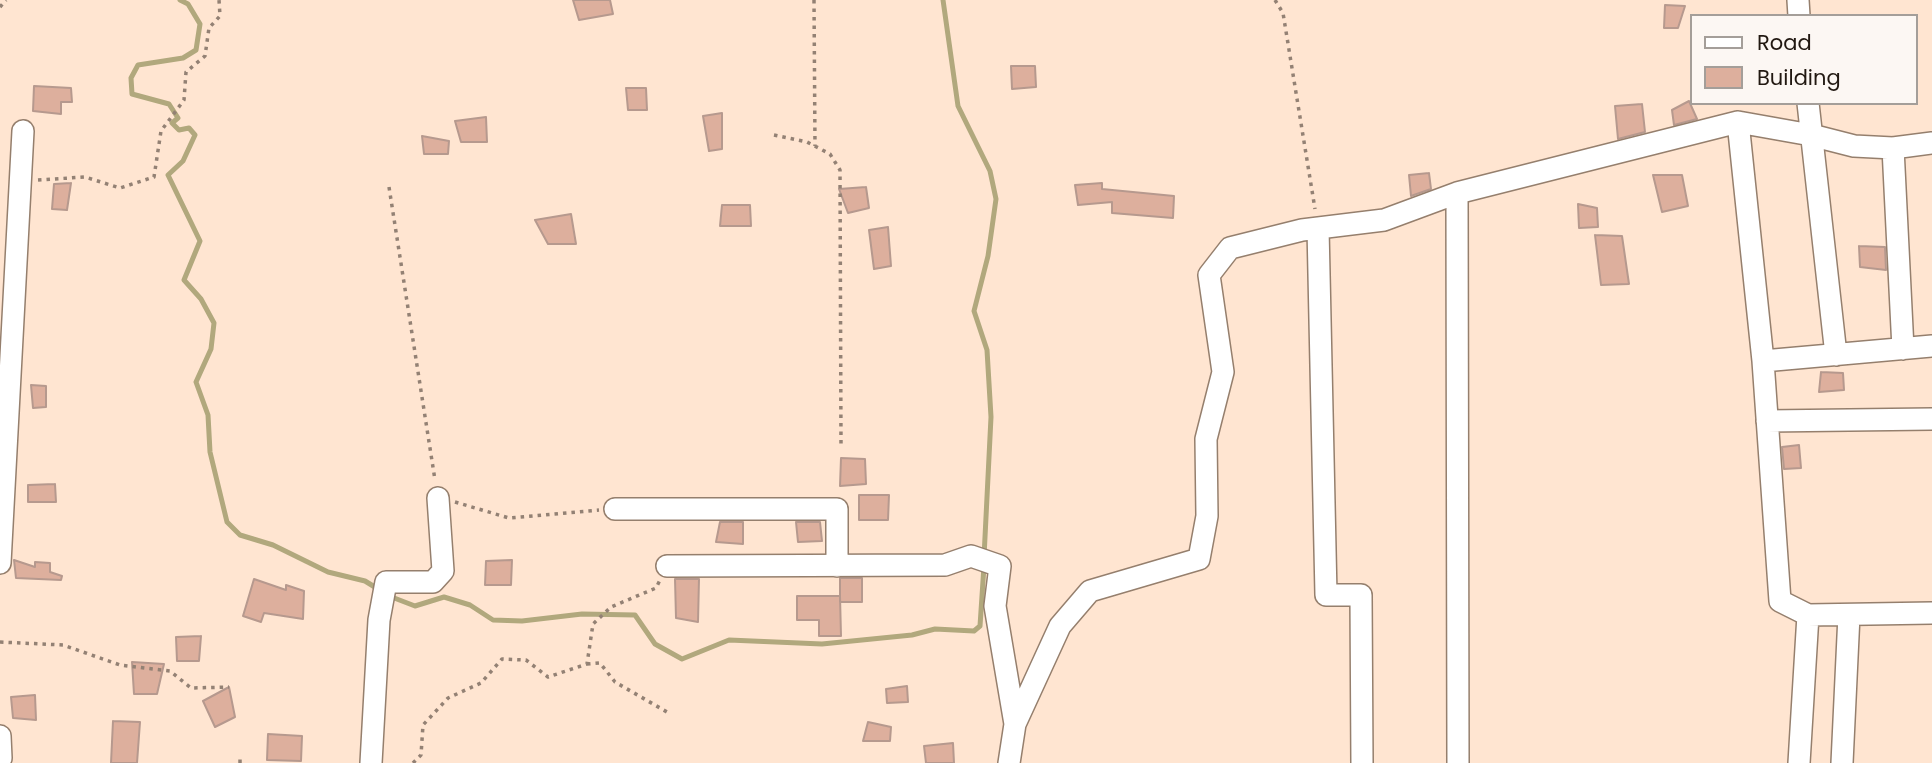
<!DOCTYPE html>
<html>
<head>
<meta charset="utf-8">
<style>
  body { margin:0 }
  #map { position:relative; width:1932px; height:763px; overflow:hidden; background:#ffe5d1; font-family:Poppins,sans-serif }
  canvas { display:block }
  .legend { position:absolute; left:1690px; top:14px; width:228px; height:91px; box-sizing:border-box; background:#fcf7f3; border:2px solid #a49e99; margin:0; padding:9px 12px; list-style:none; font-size:21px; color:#211811 }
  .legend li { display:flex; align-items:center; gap:14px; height:35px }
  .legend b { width:35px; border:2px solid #a49e99 }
</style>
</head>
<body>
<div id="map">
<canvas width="1932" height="763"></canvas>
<ul class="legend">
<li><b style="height:9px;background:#fff"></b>Road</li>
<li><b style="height:19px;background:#ddaf9d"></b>Building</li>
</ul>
</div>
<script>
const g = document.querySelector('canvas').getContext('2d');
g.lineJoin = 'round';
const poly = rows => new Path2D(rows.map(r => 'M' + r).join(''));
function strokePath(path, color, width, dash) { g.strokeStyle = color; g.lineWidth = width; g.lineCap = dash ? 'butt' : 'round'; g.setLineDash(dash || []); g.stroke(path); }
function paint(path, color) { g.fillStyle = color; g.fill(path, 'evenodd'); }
strokePath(poly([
  [180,0,188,4,200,24,196,50,183,58,138,65,131,78,132,94,169,104,178,118,172,123,179,130,189,128,195,135,183,161,168,175,200,241,184,280,201,299,214,323,211,349,196,382,208,415,210,452,227,522,240,535,273,545,328,572,365,581,378,589],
  [943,0,958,106,990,171,996,199,988,256,974,311,987,350,991,417,984,557],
  [389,596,415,606,444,597,470,605,493,620,522,621,582,614,635,615,655,644,682,659,729,640,822,644,912,635,935,629,974,631,980,626,984,566]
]), '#b1a87d', 5);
const building = poly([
  [573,0,610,0,613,14,579,20,573,0],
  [1665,5,1685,6,1678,28,1664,28,1665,5],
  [1011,66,1035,66,1036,87,1012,89,1011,66],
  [34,86,71,88,72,102,61,102,61,114,33,111,34,86],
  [626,88,646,88,647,110,628,110,626,88],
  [1689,101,1697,119,1674,125,1672,110,1689,101],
  [1642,104,1645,132,1618,139,1615,106,1642,104],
  [722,113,722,149,709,151,703,116,722,113],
  [486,117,487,142,461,142,455,121,486,117],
  [422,136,449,141,448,154,424,154,422,136],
  [1429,173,1431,189,1411,196,1409,175,1429,173],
  [1653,175,1682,175,1688,206,1662,212,1653,175],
  [71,183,67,210,52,209,54,184,71,183],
  [1102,183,1102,189,1174,196,1173,218,1112,213,1112,202,1078,205,1075,185,1102,183],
  [866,187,869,208,848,213,839,189,866,187],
  [1578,204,1597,208,1598,227,1579,228,1578,204],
  [722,205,750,205,751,226,720,226,722,205],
  [571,214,576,244,548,244,535,220,571,214],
  [888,227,891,266,874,269,869,230,888,227],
  [1595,235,1622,236,1629,284,1601,285,1595,235],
  [1859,246,1885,247,1886,270,1860,267,1859,246],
  [1821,372,1843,373,1844,390,1819,392,1821,372],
  [31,385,46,386,46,407,33,408,31,385],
  [1799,445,1801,468,1784,469,1782,447,1799,445],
  [841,458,865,459,866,484,840,486,841,458],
  [55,484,56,502,28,502,28,485,55,484],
  [859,495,889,495,888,520,859,520,859,495],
  [720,522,743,522,743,544,716,542,720,522],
  [796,522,820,522,822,541,798,542,796,522],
  [14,560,35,567,35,562,50,563,50,572,62,576,61,580,16,578,14,560],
  [512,560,511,585,485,585,486,561,512,560],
  [840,578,862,578,862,602,840,602,840,578],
  [254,579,286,590,286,585,304,591,303,619,264,613,261,622,243,616,254,579],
  [675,579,699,579,698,622,676,618,675,579],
  [797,596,840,596,841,636,819,636,819,620,797,620,797,596],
  [201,636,199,661,177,661,176,637,201,636],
  [132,662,164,664,157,694,134,694,132,662],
  [907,686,908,702,887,703,886,689,907,686],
  [229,687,235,717,215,727,203,701,229,687],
  [35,695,36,720,13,718,11,697,35,695],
  [113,721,140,722,137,763,111,763,113,721],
  [868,722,891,727,890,741,863,741,868,722],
  [268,734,302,736,301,761,267,760,268,734],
  [953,743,954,763,926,763,924,746,953,743]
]);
paint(building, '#ddaf9d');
strokePath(building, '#b6998e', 2);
const minor = poly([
  [1798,0,1799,16],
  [1808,103,1836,355],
  [1738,122,1763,361,1780,601,1808,615,1932,613],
  [1893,148,1903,349],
  [1457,193,1458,763],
  [1318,228,1326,595,1361,595,1362,763],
  [1763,361,1932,346],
  [1767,421,1932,419],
  [615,509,837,509,837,566],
  [0,563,23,131],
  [667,566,945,565,971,556,1000,566,995,606,1015,724],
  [0,736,1,758],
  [371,763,379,620,386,582,433,582,443,571,438,498],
  [1009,763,1015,724,1060,626,1090,591,1199,559,1207,516,1206,439,1223,372,1209,275,1230,248,1302,230,1384,220,1457,193,1738,122,1811,135,1854,146,1893,148,1932,143],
  [1799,763,1808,615],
  [1842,763,1849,615]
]);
strokePath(minor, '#957f6d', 24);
strokePath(poly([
  [814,0,815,146],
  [1275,0,1283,13,1315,209],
  [0,7,6,0],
  [774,135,807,142,830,154,840,170,841,444],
  [38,180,85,177,120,188,154,177,161,131,184,100,186,72,205,56,209,28,220,16,219,0],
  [389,187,435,480],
  [455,502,509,518,599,510],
  [0,642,63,645,120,665,170,671,191,688,229,687],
  [587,664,600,663,615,682,667,712],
  [240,763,240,758],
  [413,763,421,755,423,725,448,698,481,683,502,659,526,660,548,677,587,664,593,624,611,607,656,588,660,580]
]), '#938174', 3.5, [3.5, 5]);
strokePath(minor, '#fff', 21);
</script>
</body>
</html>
